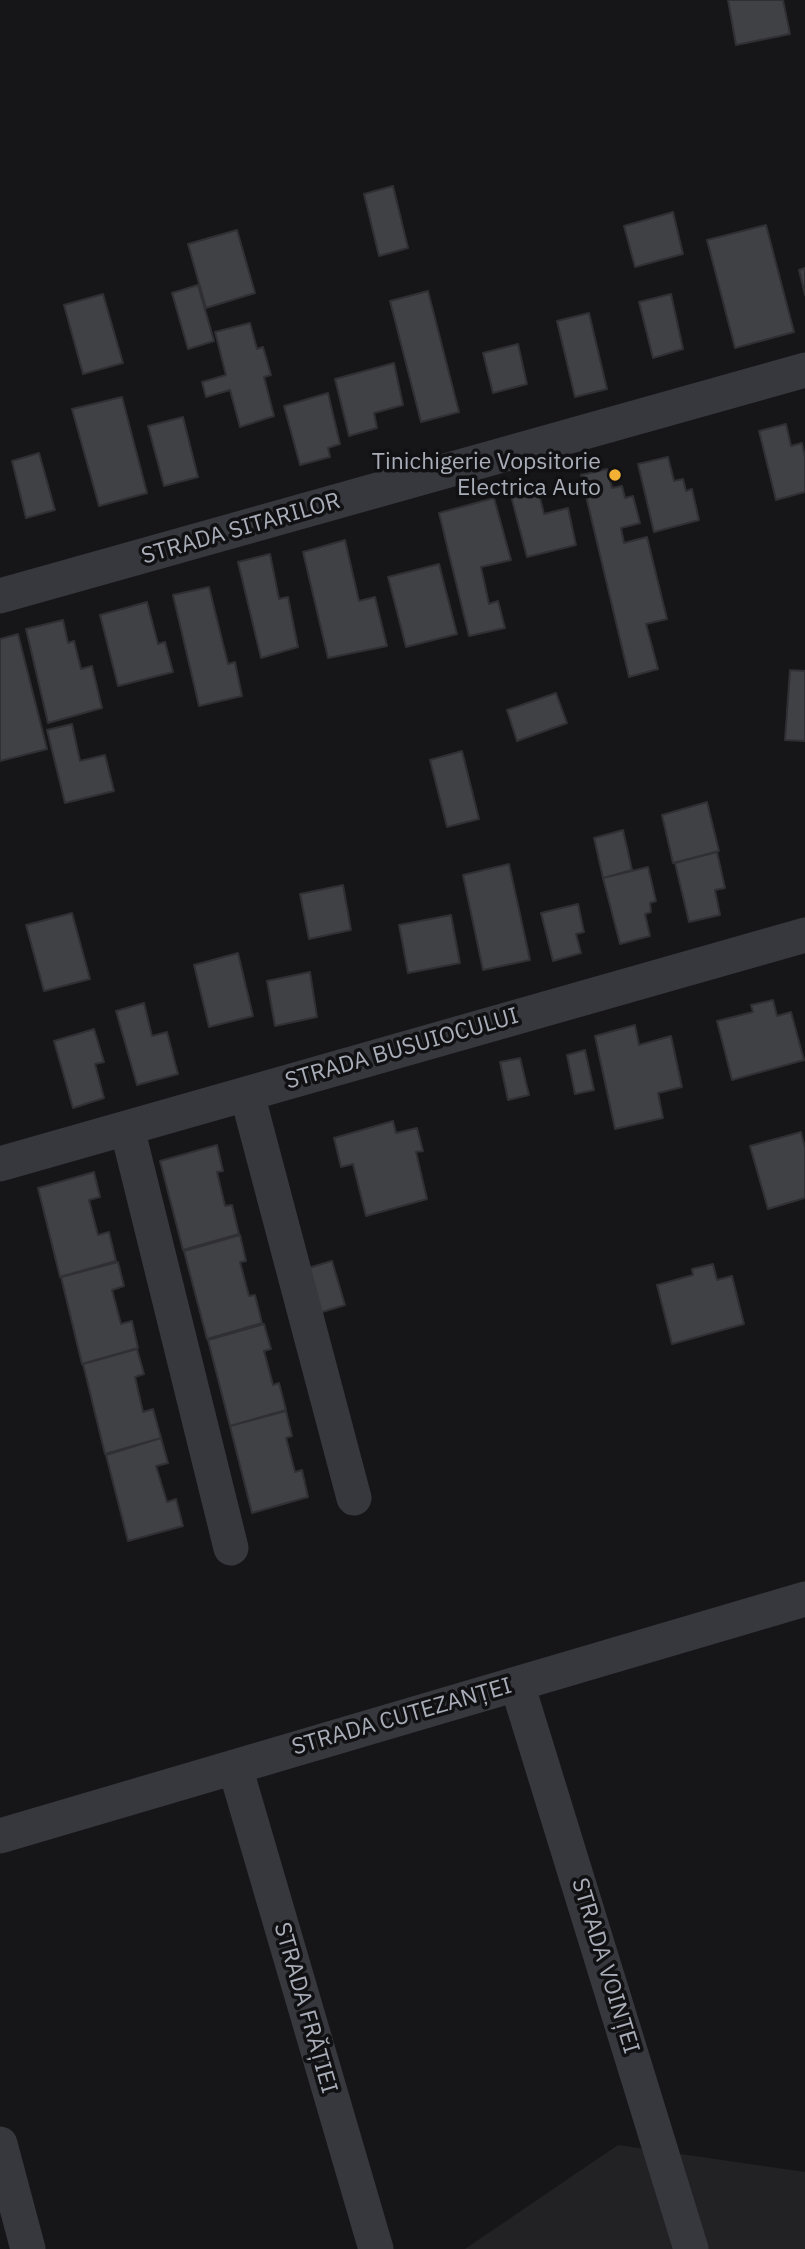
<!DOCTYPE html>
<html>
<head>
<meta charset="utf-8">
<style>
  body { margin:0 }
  canvas { display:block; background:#161618 }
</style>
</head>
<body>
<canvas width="805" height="2249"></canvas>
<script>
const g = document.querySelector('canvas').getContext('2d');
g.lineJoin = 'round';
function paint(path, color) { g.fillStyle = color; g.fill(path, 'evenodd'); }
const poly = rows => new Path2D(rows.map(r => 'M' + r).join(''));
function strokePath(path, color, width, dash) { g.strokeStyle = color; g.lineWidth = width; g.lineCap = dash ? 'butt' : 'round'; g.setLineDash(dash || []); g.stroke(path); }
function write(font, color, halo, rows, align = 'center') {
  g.font = font + ' "IBM Plex Sans",sans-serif'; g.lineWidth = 7; g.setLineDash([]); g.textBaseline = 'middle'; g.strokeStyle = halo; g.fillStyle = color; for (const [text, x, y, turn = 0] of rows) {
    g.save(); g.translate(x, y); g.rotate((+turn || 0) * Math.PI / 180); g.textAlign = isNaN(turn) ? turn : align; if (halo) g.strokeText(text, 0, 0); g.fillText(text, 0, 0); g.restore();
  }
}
paint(poly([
  [618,2145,805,2172,805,2249,465,2249]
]), '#222225');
const building = poly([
  [728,0,783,0,790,34,736,45,728,0],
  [393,186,408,248,379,256,364,194,393,186],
  [673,212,683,254,635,267,624,226,673,212],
  [766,225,794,332,735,348,707,240,766,225],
  [237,230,255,293,206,308,188,244,237,230],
  [805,268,805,295,799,270,805,268],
  [198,285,214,341,188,349,172,293,198,285],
  [428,291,459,412,421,422,390,301,428,291],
  [103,294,123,363,83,374,64,305,103,294],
  [671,294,683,349,653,358,639,302,671,294],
  [589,313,607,389,575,397,557,321,589,313],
  [250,323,257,349,263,347,271,375,264,377,274,416,240,427,230,390,206,397,202,382,226,375,215,332,250,323],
  [518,344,527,384,493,393,483,353,518,344],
  [394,363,403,405,374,413,377,428,349,436,335,379,394,363],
  [328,393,340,444,328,448,330,457,300,465,284,406,328,393],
  [122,397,147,493,99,506,72,409,122,397],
  [183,417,198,477,164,486,148,426,183,417],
  [786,424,791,446,802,443,805,457,805,492,776,500,759,431,786,424],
  [39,453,55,510,26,518,12,461,39,453],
  [668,457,674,481,683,479,686,491,692,489,699,520,654,532,638,464,668,457],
  [607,469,612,488,622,486,625,498,633,496,640,523,621,528,624,543,647,537,667,619,646,624,658,669,629,677,581,475,607,469],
  [538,490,544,514,568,508,576,545,527,557,511,496,538,490],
  [494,498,511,560,481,567,489,604,498,601,505,628,469,636,439,513,494,498],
  [345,540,359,601,375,597,387,646,328,658,303,552,345,540],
  [270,554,279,599,288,597,298,647,261,658,238,562,270,554],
  [439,564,457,634,406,647,388,577,439,564],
  [209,587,228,664,235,662,242,696,199,706,173,595,209,587],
  [147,602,158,644,165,642,173,672,118,686,100,615,147,602],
  [63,620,68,643,74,641,81,669,92,666,102,708,48,723,26,629,63,620],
  [18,634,47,749,0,761,0,639,18,634],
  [790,670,805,671,805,741,785,740,790,670],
  [556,693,567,723,517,741,507,710,556,693],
  [72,724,80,761,105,755,114,791,65,803,47,730,72,724],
  [462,751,479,819,447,827,430,760,462,751],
  [707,802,719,851,673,863,662,815,707,802],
  [623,830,632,870,603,878,594,838,623,830],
  [717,852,725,888,715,890,720,915,689,922,675,863,717,852],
  [509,864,530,960,483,970,463,875,509,864],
  [648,867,656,901,650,903,651,912,645,914,650,936,620,944,603,878,648,867],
  [343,885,351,930,309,939,300,894,343,885],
  [578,904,584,932,576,934,581,953,553,961,541,913,578,904],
  [72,913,90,979,44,991,26,925,72,913],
  [451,915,460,963,408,973,399,925,451,915],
  [238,953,253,1016,209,1027,194,965,238,953],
  [310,972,317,1017,275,1026,267,981,310,972],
  [773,1000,777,1016,791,1012,804,1060,732,1080,717,1021,753,1012,751,1005,773,1000],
  [144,1003,152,1036,167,1032,178,1074,137,1085,116,1011,144,1003],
  [635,1025,639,1045,671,1036,682,1087,658,1093,663,1118,615,1129,595,1036,635,1025],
  [94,1029,104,1062,95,1064,104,1098,73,1108,54,1041,94,1029],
  [585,1050,594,1090,575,1094,567,1055,585,1050],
  [520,1058,529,1095,508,1100,500,1062,520,1058],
  [393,1121,396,1133,417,1128,423,1151,416,1152,427,1199,366,1216,353,1164,341,1167,334,1138,393,1121],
  [801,1132,805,1148,805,1198,768,1209,750,1146,801,1132],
  [217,1145,223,1171,217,1172,225,1206,232,1205,239,1234,183,1250,160,1161,217,1145],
  [94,1172,100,1197,89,1200,98,1235,109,1232,116,1261,60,1277,38,1188,94,1172],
  [240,1235,246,1261,240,1262,249,1296,255,1295,262,1323,207,1339,184,1251,240,1235],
  [332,1261,345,1305,319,1313,305,1269,332,1261],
  [118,1262,124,1286,112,1290,121,1324,132,1321,138,1348,82,1364,61,1277,118,1262],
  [713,1264,717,1280,732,1276,744,1324,672,1344,657,1285,693,1275,692,1269,713,1264],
  [264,1324,271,1349,264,1351,273,1385,279,1383,286,1410,230,1426,208,1340,264,1324],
  [137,1349,144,1374,135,1377,143,1412,153,1409,161,1438,105,1454,83,1364,137,1349],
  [286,1411,292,1436,286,1438,295,1472,302,1470,308,1497,252,1513,230,1426,286,1411],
  [161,1438,168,1463,156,1466,167,1502,176,1499,183,1526,128,1541,106,1455,161,1438]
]);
paint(building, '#404145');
strokePath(building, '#303034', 2);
strokePath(poly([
  [0,596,805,370],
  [247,1094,354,1498],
  [127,1128,231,1548],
  [0,1164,805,935],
  [517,1684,691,2249],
  [235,1767,376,2249],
  [0,1836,805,1599],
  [0,2144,28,2249]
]), '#37383d', 35);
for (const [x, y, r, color] of [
  [615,475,7,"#f2b134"]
]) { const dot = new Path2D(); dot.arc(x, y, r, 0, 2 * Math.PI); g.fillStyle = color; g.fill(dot); strokePath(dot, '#111113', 2.5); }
write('23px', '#a8adb8', '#111113', [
  ["Tinichigerie Vopsitorie",601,462],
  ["Electrica Auto",601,488]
], 'right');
write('23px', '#a8adb8', '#111113', [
  ["STRADA SITARILOR",241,529,-16],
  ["STRADA BUSUIOCULUI",402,1049,-16],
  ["STRADA CUTEZANȚEI",402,1717,-16],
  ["STRADA VOINȚEI",605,1966,73],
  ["STRADA FRĂȚIEI",305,2008,74]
]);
</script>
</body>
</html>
